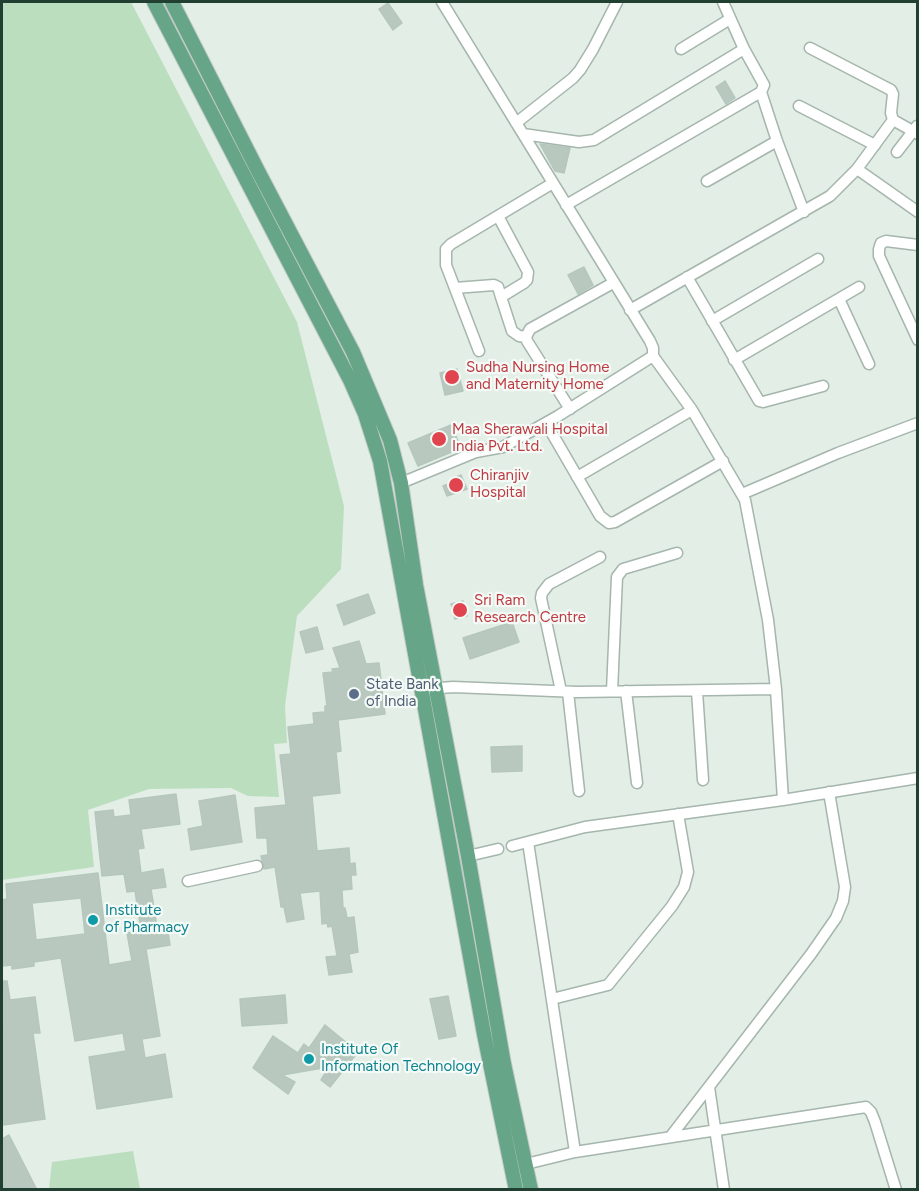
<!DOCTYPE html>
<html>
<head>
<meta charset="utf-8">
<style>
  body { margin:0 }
  #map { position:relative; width:919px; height:1191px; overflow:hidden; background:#e3eee7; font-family:Figtree,sans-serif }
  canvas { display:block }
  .frame { position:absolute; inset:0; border:3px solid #224032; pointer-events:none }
</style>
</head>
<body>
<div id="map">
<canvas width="919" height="1191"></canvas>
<div class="frame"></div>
</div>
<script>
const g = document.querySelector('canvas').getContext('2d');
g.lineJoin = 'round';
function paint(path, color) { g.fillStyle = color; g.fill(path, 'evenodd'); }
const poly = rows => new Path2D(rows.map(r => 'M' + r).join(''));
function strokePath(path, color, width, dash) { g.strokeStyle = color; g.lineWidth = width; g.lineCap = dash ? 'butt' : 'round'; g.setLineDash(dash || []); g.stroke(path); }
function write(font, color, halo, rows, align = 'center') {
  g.font = font + ' Figtree,sans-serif'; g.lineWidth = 4.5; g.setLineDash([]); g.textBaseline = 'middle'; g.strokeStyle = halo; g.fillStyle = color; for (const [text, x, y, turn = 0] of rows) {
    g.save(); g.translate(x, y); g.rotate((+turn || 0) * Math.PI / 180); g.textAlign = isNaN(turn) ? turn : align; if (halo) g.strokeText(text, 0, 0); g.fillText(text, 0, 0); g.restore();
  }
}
paint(poly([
  [2,2,131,2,297,322,344,506,341,569,297,616,285,706,287,743,274,744,279,797,248,796,231,788,149,789,88,810,94,867,2,880],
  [133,1151,140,1189,49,1189,52,1162]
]), '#bbdfbe');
const building = poly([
  [388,3,402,23,393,30,379,9,388,3],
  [725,81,735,98,726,104,716,87,725,81],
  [540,144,570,148,564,173,555,171,540,144],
  [584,267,593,285,578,294,568,275,584,267],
  [457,369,463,391,445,395,440,373,457,369],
  [451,425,461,448,418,466,408,443,451,425],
  [461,475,467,489,447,496,443,486,453,482,452,479,461,475],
  [368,594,375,613,344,625,337,605,368,594],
  [463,601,467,616,455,619,451,604,463,601],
  [512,622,519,642,470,659,463,638,512,622],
  [317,627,323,649,306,653,300,632,317,627],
  [359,641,366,664,379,663,385,714,338,720,341,751,336,752,340,793,312,796,317,851,349,848,350,864,355,863,356,875,351,875,352,889,342,890,343,908,345,908,347,918,354,917,358,952,349,954,352,972,329,975,326,957,337,956,332,926,328,927,327,923,322,924,320,891,300,893,304,919,287,922,284,907,281,907,275,867,264,869,261,856,268,855,267,838,257,838,255,808,286,805,280,755,291,754,288,727,314,724,313,713,325,712,325,706,327,706,323,673,333,672,332,669,340,668,333,648,359,641],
  [522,746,522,771,492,772,491,747,522,746],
  [176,794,180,824,141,829,144,848,138,849,141,873,163,869,166,887,151,889,157,927,167,925,170,945,146,949,160,1036,142,1039,145,1058,165,1054,172,1097,97,1109,89,1057,126,1051,123,1033,75,1041,61,958,34,962,34,966,12,969,12,965,2,966,2,900,7,899,6,884,98,873,109,965,132,961,127,933,141,931,135,891,127,892,124,874,102,876,95,812,113,810,114,817,131,815,129,800,176,794],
  [81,898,85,934,36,940,32,903,81,898],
  [235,795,242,842,191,850,188,829,203,826,199,801,235,795],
  [2,981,7,981,10,1000,35,997,40,1033,33,1033,45,1119,3,1125,2,981],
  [285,995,287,1023,242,1026,240,999,285,995],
  [448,996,456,1036,439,1039,430,999,448,996],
  [325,1025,358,1052,330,1087,321,1080,329,1067,282,1075,295,1082,288,1094,253,1068,273,1036,298,1053,304,1044,309,1048,325,1025],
  [9,1135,37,1190,2,1190,2,1139,9,1135]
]);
paint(building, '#b8c8bf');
strokePath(building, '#b5c7bc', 1.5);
const minor = poly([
  [442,2,650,341,653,348,653,356,692,410,745,500,768,620,776,689,783,800],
  [723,2,744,49,764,85,761,92,777,141,804,212],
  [810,48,891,90,893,94,891,113,893,120,918,134],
  [681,49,730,19],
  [799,106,875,145],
  [516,123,573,78,580,70,593,49,617,2],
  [523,134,579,142,594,140,744,49],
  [897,152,917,126],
  [857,169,918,212],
  [707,181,777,141],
  [566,205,761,92],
  [498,216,528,272,527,280,524,283,501,297,512,331,519,336,526,337],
  [918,245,886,241,881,243,879,249,879,256,918,340],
  [687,277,759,401,763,402,823,386],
  [455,288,494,285,498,287,501,297],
  [839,299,869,364],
  [630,310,830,196,857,169,893,120],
  [712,321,818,259],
  [479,351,446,265,446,249,451,244,553,183],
  [734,360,859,287],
  [570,409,527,341,526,337,530,329,613,283],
  [546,423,600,516,609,523,615,522,723,461],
  [577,477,692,410],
  [401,483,476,452,503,447,558,416,653,356],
  [742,494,838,453,918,423],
  [428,689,453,687,578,692,776,689],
  [561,691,541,598,542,593,549,584,600,557],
  [612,691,617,577,623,569,677,553],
  [626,691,637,783],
  [697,691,703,780],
  [568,692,579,791],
  [528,842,575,1152],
  [512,846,585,827,783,800,918,778],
  [468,856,498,849],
  [188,881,257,866],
  [552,999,608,985,672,906,684,887,688,872,678,814],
  [709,1087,724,1190],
  [671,1136,811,954,836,918,843,901,845,887,829,792],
  [526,1164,575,1152,866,1107,871,1112,875,1122,896,1190]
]);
const major = poly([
  [154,2,350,380,365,414,380,461,484,1034,516,1190],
  [172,2,258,171,353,352,390,440,401,483,416,585,468,856,504,1064,531,1190]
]);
strokePath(minor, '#a5b6ad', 13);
strokePath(major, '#c1cac6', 16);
strokePath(minor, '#fff', 10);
strokePath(major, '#66a588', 14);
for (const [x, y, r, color] of [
  [452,377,8,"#e0444e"],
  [439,439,8,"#e0444e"],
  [456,485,8,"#e0444e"],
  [460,610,8,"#e0444e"],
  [354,694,6,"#5c6f8a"],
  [93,920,6,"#0f9aa8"],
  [309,1059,6,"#0f9aa8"]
]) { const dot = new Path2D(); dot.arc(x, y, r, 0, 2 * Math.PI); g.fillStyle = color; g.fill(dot); strokePath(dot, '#f4faf6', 2); }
write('15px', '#be3a42', '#f4faf6', [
  ["Sudha Nursing Home",466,368],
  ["and Maternity Home",466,385],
  ["Maa Sherawali Hospital",452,430],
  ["India Pvt. Ltd.",452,447],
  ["Chiranjiv",470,476],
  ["Hospital",470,493],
  ["Sri Ram",474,601],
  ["Research Centre",474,618]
], 'left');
write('15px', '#4e5e75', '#f4faf6', [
  ["State Bank",366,685],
  ["of India",366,702]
], 'left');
write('15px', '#0d838f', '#f4faf6', [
  ["Institute",105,911],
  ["of Pharmacy",105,928],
  ["Institute Of",321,1050],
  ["Information Technology",321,1067]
], 'left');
</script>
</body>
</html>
